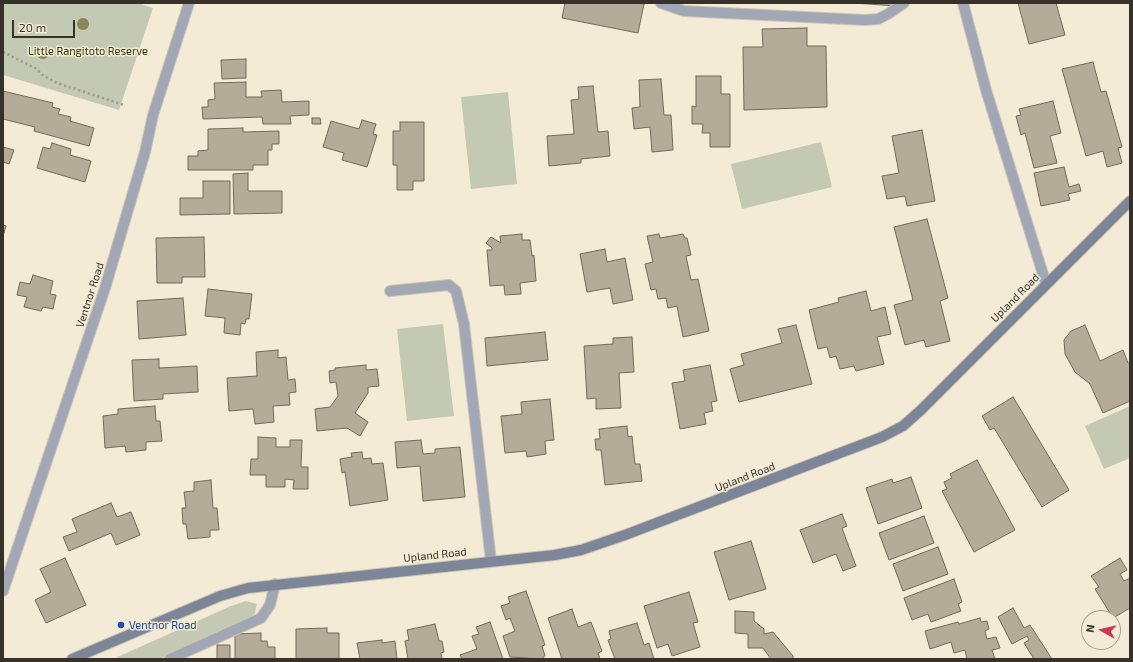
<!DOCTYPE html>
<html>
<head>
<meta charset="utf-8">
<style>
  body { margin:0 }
  #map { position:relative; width:1133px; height:662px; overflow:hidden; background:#f4ebd6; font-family:"Exo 2",sans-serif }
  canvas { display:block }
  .frame { position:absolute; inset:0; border:4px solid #36322a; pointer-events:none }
  .north { position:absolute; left:1081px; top:610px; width:40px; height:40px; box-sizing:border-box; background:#f4ebd6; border:1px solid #a8a191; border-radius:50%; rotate:278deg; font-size:11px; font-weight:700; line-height:16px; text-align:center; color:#36322a }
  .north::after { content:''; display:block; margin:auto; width:14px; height:18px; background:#c73758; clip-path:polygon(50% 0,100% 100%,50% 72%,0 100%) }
  .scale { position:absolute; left:12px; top:20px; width:63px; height:18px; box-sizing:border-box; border:2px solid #36322a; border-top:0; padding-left:5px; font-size:12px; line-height:14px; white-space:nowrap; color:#36322a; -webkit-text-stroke:3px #f4ebd6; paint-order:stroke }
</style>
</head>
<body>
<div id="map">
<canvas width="1133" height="662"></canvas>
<div class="frame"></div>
<div class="north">N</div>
<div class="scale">20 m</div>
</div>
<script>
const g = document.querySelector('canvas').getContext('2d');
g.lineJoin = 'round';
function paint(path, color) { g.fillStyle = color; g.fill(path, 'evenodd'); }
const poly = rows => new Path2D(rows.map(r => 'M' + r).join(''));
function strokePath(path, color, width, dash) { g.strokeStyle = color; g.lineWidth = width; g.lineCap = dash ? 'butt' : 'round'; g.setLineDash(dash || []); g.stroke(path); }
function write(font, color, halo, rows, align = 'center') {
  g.font = font + ' "Exo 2",sans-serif'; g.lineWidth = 3; g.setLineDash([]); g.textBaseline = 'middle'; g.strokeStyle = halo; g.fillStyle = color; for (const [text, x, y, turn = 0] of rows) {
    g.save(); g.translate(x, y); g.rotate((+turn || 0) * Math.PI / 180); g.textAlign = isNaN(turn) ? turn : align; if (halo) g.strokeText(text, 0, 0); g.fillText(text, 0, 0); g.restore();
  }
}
paint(poly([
  [3,3,138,3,153,8,119,110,3,75],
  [508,92,517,184,471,189,461,97],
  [821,142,832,187,742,209,731,164],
  [443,324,454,416,407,421,397,329],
  [1130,406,1130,458,1104,469,1085,426],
  [246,601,257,604,255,613,245,622,159,659,113,659,231,606]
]), '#c4c9b4');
const building = poly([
  [565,3,637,3,644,4,638,33,562,18,565,3],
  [854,3,897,3,896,6,854,3],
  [1018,3,1056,3,1065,35,1029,44,1018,3],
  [807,28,807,46,826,46,827,107,744,110,743,47,763,47,762,29,807,28],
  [246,59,246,78,222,79,221,60,246,59],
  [1093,62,1101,92,1106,91,1122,147,1118,148,1122,163,1107,167,1103,151,1086,156,1062,69,1093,62],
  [696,76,721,76,721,94,730,94,730,147,710,147,710,133,702,133,703,124,692,124,692,106,696,107,696,76],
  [661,79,664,115,671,115,673,150,652,152,650,127,634,129,632,108,640,107,639,80,661,79],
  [246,82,246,97,262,97,261,91,281,90,282,102,309,101,309,115,290,116,291,124,263,124,262,117,203,119,202,107,208,107,208,100,215,99,214,83,246,82],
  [593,86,598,132,608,131,610,156,581,159,581,163,549,166,547,136,574,134,571,100,579,99,578,87,593,86],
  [3,91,53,103,52,107,60,109,58,114,71,117,70,121,94,128,89,146,34,131,35,127,3,119,3,91],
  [1053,101,1061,133,1050,136,1057,163,1034,168,1025,133,1021,135,1016,116,1021,115,1019,109,1053,101],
  [312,118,320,118,321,124,312,124,312,118],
  [362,120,376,124,373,134,377,135,367,167,342,160,344,153,323,147,331,121,359,129,362,120],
  [400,122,424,122,424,181,413,181,413,190,397,190,397,165,393,165,393,131,400,131,400,122],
  [243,128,243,132,279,131,279,144,272,144,272,150,268,150,268,165,253,165,253,170,188,170,188,156,198,156,198,151,208,150,208,129,243,128],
  [922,130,935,201,907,206,905,196,887,199,882,176,899,173,892,136,922,130],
  [52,143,71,149,70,155,91,161,85,182,37,168,43,147,50,149,52,143],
  [3,147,14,150,9,164,3,162,3,147],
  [1064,167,1069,187,1079,184,1081,191,1068,194,1070,200,1041,206,1034,173,1064,167],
  [248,173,248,191,282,191,282,213,234,214,233,174,248,173],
  [203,181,230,181,230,214,180,215,180,198,203,198,203,181],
  [927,219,948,298,940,301,950,341,926,347,924,340,905,345,894,305,913,300,894,227,927,219],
  [3,225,6,226,3,236,3,225],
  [522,234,522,240,530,240,532,256,534,255,536,281,520,283,521,294,505,295,504,285,490,286,487,250,492,250,492,248,486,243,491,237,501,243,500,236,522,234],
  [659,234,660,238,683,234,685,238,687,238,691,255,686,256,691,280,698,279,709,331,683,337,677,306,668,308,666,298,658,299,656,289,651,290,645,264,653,262,647,236,659,234],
  [204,237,205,277,182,277,182,283,157,283,156,238,204,237],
  [605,249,607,262,625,258,633,300,613,304,610,288,587,292,580,254,605,249],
  [33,275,53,281,50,294,56,295,53,309,43,307,41,311,24,307,27,297,17,295,20,282,30,284,33,275],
  [208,289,252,294,249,319,246,319,245,324,241,323,240,335,224,333,225,318,205,316,208,289],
  [866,291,871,311,885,307,891,334,877,337,884,364,856,371,854,366,840,369,836,356,830,358,827,347,818,349,809,310,839,302,838,298,866,291],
  [183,298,186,335,139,339,137,301,183,298],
  [796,325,812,384,739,402,730,369,744,365,741,354,782,343,778,329,796,325],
  [1085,325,1100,361,1123,350,1128,363,1130,363,1130,401,1103,413,1090,384,1075,372,1065,354,1064,340,1071,331,1085,325],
  [545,332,548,360,487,366,485,338,545,332],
  [632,337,634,372,619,373,621,408,596,409,596,398,587,399,584,346,613,344,613,338,632,337],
  [278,350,278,358,286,357,288,380,295,379,296,392,289,393,290,405,273,406,274,422,255,424,253,409,229,411,227,378,257,376,256,352,278,350],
  [159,359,159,368,197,366,198,392,163,394,163,399,134,401,132,360,159,359],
  [366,365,366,370,377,369,379,386,368,387,368,393,355,413,368,422,360,436,347,428,317,431,315,409,330,407,338,396,336,382,330,383,329,371,335,370,335,368,366,365],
  [710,365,717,401,711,402,713,411,704,413,706,424,680,429,672,383,685,381,683,370,710,365],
  [1013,397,1069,490,1042,507,994,428,990,430,982,416,1013,397],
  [550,399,554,440,545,441,546,454,527,457,526,451,505,453,501,416,522,414,521,402,550,399],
  [155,406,156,421,160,421,162,441,146,442,146,450,126,452,125,446,105,448,103,416,118,414,118,409,155,406],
  [627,426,628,437,632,436,635,464,640,464,642,481,605,485,601,450,596,450,595,439,600,439,599,429,627,426],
  [258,437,276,438,276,447,290,447,290,440,302,440,301,467,308,467,308,489,293,489,294,480,285,479,285,487,266,487,266,475,250,475,251,459,258,459,258,437],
  [421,440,423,454,435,453,435,449,460,447,465,497,423,501,420,466,397,468,395,442,421,440],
  [362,452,363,459,371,458,372,464,383,463,388,500,350,506,345,472,342,473,340,459,352,457,351,453,362,452],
  [977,460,1015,530,974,552,942,491,947,489,944,482,952,478,950,474,977,460],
  [911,477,922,508,878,524,866,488,892,479,893,483,911,477],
  [211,480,213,508,217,508,219,530,210,530,210,537,188,539,186,524,183,524,182,508,186,508,184,492,194,491,194,482,211,480],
  [111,503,117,517,131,512,140,535,116,545,111,533,69,551,63,537,77,532,72,519,111,503],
  [842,514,847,526,842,528,856,566,843,571,836,554,813,563,800,530,842,514],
  [924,516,934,543,889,560,879,533,924,516],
  [751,541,766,589,729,600,714,552,751,541],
  [938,547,948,574,903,591,893,564,938,547],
  [65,558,86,605,46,623,35,600,51,592,40,569,65,558],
  [1120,558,1127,570,1120,574,1124,581,1130,578,1130,608,1113,618,1095,589,1099,587,1091,576,1120,558],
  [954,579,962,602,958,604,961,611,931,622,928,614,912,620,904,598,954,579],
  [526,591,545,645,542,646,545,656,543,657,543,659,510,657,503,636,515,631,510,618,506,620,501,606,510,603,508,597,526,591],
  [689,592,698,622,693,623,700,647,672,656,668,644,657,648,644,606,689,592],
  [1013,608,1024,628,1030,625,1052,659,1034,659,1024,643,1029,640,1027,636,1012,644,998,617,1013,608],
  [572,609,578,627,591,622,602,651,598,653,600,659,562,659,548,618,572,609],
  [735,611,754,612,754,621,764,629,764,634,773,632,793,656,793,659,771,659,763,648,748,648,748,634,735,633,735,611],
  [980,618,981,622,987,621,989,629,985,631,987,639,996,637,1000,648,992,650,995,659,967,659,965,650,954,653,951,642,930,649,925,631,958,622,959,624,980,618],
  [490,622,503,659,462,659,460,655,477,649,472,636,479,634,476,627,490,622],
  [637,623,644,645,649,643,654,659,615,659,608,640,611,639,609,631,637,623],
  [435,624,439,641,442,641,444,652,441,653,442,659,408,659,405,641,409,640,407,630,435,624],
  [327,628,327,633,339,633,339,659,296,659,296,629,327,628],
  [261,633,261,641,267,641,268,647,275,647,275,659,235,659,235,634,261,633],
  [382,640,382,643,395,641,397,659,360,659,357,643,382,640],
  [217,645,230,645,230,659,217,659,217,645]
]);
paint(building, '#b4ab98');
strokePath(building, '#726a58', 1);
const service = poly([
  [661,3,684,11,865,20,878,19,888,14,904,3],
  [963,3,986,90,1046,284],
  [390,291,449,285,456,291,464,324,491,561],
  [170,659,261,618,270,605,275,584]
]);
const minor = poly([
  [3,591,105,288,145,152,153,115,189,3]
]);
const secondary = poly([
  [72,659,220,596,248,588,555,555,581,550,625,535,882,437,903,426,921,410,1130,201]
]);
strokePath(service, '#cec6b4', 12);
strokePath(minor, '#cec6b4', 12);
strokePath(secondary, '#cec6b4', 12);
strokePath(poly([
  [3,52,35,68,44,76,57,83,124,105]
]), '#9e9888', 2.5, [2, 3]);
strokePath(service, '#a1a7b4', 10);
strokePath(minor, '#a1a7b4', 10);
strokePath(secondary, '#7d8698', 10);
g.fillStyle = '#888860';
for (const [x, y] of [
  [83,24],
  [43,53]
]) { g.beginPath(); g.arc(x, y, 6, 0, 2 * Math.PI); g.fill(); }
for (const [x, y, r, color] of [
  [121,625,4,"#1a4fb4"]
]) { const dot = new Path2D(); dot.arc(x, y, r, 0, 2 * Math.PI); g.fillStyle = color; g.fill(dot); strokePath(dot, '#f4ebd6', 1.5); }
write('11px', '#2f3700', '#f4ebd6', [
  ["Little Rangitoto Reserve",88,51]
]);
write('11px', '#36322a', '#f4ebd6', [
  ["Ventnor Road",90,295,-72],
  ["Upland Road",1015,298,-45],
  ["Upland Road",745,477,-21],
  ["Upland Road",435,555,-6]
]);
write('11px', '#164399', '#f4ebd6', [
  ["Ventnor Road",129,625]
], 'left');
</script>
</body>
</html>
